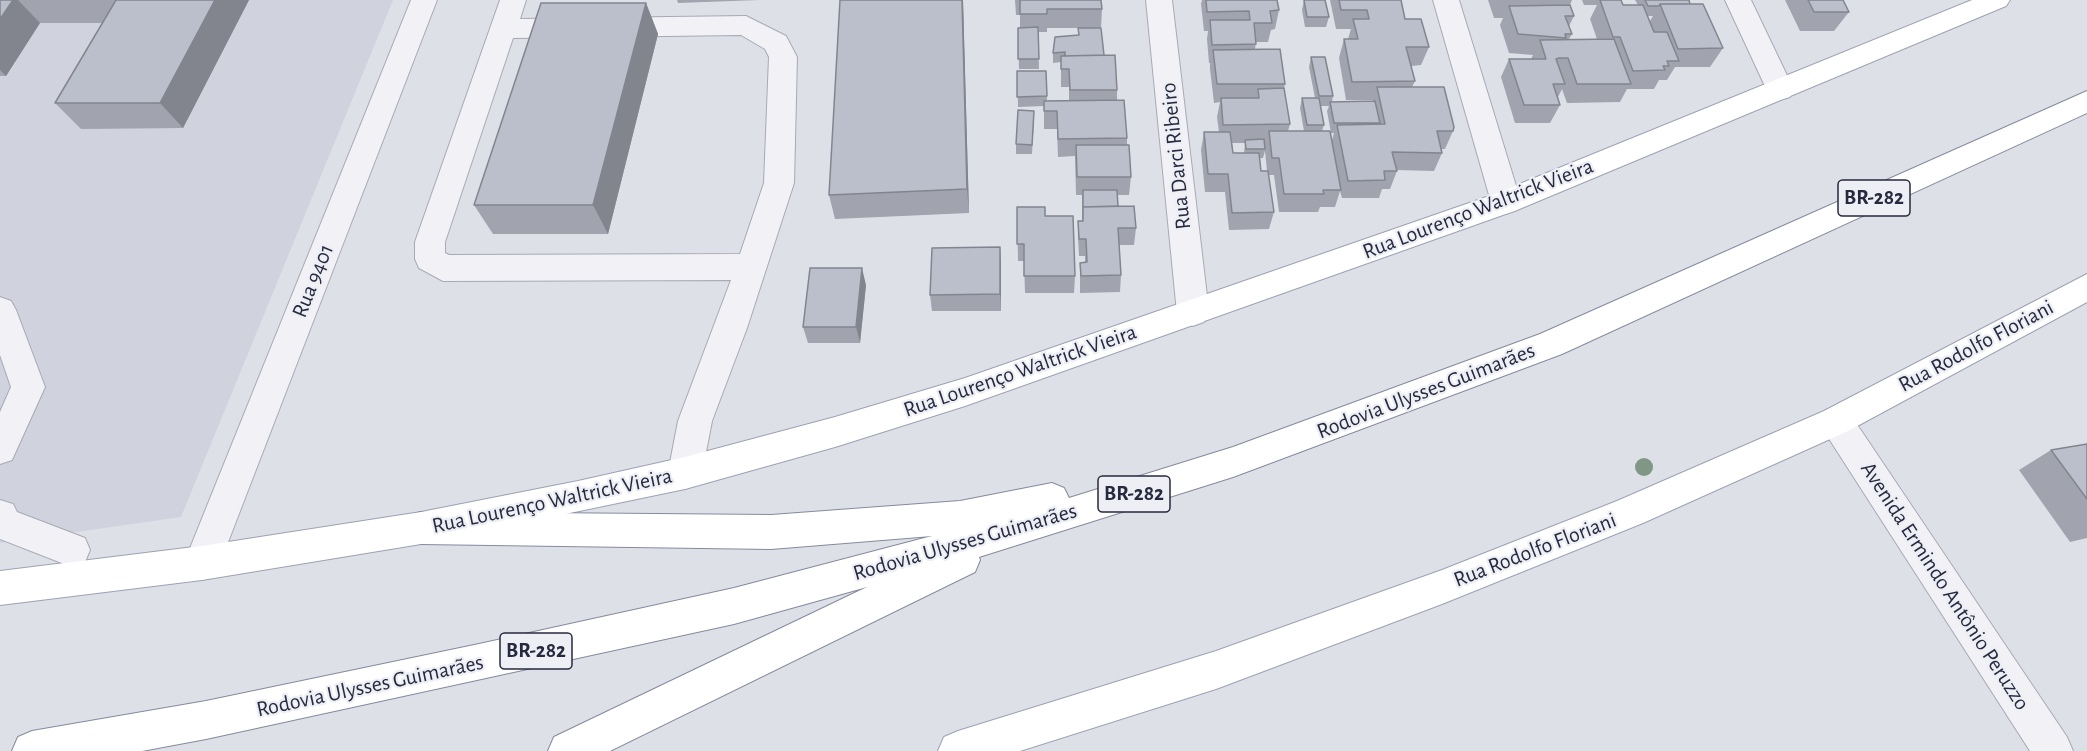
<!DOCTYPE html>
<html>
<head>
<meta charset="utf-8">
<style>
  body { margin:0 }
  canvas { display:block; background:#dee0e8 }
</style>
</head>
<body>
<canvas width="2087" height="751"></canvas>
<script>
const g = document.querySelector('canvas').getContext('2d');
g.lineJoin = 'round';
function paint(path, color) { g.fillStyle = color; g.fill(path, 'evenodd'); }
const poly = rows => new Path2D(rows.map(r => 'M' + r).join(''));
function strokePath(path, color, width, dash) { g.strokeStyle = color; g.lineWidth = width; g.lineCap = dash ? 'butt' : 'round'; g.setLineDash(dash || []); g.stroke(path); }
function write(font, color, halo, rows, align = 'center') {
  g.font = font + ' "Alegreya Sans",sans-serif'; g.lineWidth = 4.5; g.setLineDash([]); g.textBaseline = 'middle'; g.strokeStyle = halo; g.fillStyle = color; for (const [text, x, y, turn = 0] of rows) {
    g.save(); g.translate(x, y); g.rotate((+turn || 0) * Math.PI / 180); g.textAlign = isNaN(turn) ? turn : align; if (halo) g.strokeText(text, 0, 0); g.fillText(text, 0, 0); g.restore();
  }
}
paint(poly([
  [0,0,393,0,181,517,0,543]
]), '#d0d2dd');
const minor = poly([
  [411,0,437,0,220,563,215,575,202,580,189,575,184,563,411,0],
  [500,0,526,0,520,19,746,16,786,36,797,57,794,183,747,328,712,421,702,473,697,484,685,489,673,484,668,473,678,421,731,280,443,281,419,268,415,259,415,242,500,0],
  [741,35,765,49,769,57,764,183,740,254,449,255,445,253,445,242,513,38,741,35],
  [1146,0,1172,0,1209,313,1204,322,1193,326,1182,322,1177,313,1146,0],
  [1433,0,1459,0,1521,202,1517,210,1506,214,1495,210,1491,202,1433,0],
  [1725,0,1751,0,1794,90,1790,97,1780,100,1770,97,1725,0],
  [0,297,11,301,16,310,45,387,12,460,0,464,0,412,11,387,0,355,0,297],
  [1836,406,1848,411,2067,737,2073,751,2030,751,1824,431,1819,421,1824,411,1836,406],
  [0,500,13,504,17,512,85,538,90,550,85,562,72,567,0,539,0,500]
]);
const major = poly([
  [1972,0,2010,0,2006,6,1517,210,965,406,835,447,685,489,421,544,202,580,0,605,0,571,202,546,421,512,578,481,685,457,835,417,965,378,1495,194,1972,0],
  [2087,274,2087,302,1848,431,1643,523,1442,604,1216,689,1020,751,938,751,944,737,958,731,1216,651,1442,570,1617,501,1824,411,2087,274]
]);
const highway = poly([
  [2087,91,2087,113,1562,354,1233,477,979,557,980,560,975,572,610,751,548,751,554,737,867,587,734,624,206,739,142,751,12,751,18,737,32,731,206,701,479,644,734,588,932,536,771,549,421,544,408,540,403,528,408,516,421,512,771,515,960,501,1052,483,1064,488,1069,498,1233,447,1540,334,2087,91]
]);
strokePath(minor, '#a7a9b5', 2);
strokePath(major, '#9da1b4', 2);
strokePath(highway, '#858a9e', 2);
paint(minor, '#f1f1f6');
paint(major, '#fff');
paint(highway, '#fff');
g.fillStyle = '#809786';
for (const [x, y] of [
  [1644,467]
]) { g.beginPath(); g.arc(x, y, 9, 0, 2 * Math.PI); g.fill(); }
paint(poly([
  [0,0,249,0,183,128,81,129,55,103,102,23,40,23,6,76,0,76],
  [677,0,759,0,678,3],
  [963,0,969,213,835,219,829,195],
  [1015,0,1101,0,1102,9,1101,28,1104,55,1117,90,1117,100,1127,138,1127,145,1131,177,1129,195,1117,195,1118,206,1136,228,1134,245,1119,245,1121,275,1120,292,1080,293,1080,263,1085,263,1085,256,1079,256,1078,238,1078,221,1082,221,1082,195,1076,195,1075,156,1058,157,1057,129,1044,129,1044,106,1018,107,1017,71,1046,71,1047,101,1069,100,1069,87,1061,87,1061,62,1053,63,1053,53,1078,35,1078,28,1047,28,1047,32,1038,32,1039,69,1019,69,1018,28,1020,28,1020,15,1016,15],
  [1202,0,1277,0,1279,10,1275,29,1271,30,1268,42,1256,42,1255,49,1285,84,1284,89,1290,124,1288,131,1304,131,1300,108,1302,98,1315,98,1309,67,1311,57,1333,96,1332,102,1373,101,1373,100,1346,100,1339,58,1344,39,1348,39,1351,29,1336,29,1330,0,1401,0,1405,19,1429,47,1421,65,1411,66,1415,81,1412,87,1453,131,1445,149,1441,149,1442,153,1434,171,1396,170,1397,171,1390,189,1382,189,1379,198,1342,198,1340,191,1335,207,1320,207,1318,212,1279,212,1274,175,1268,175,1274,212,1269,229,1229,230,1225,192,1205,192,1201,150,1204,132,1219,132,1217,117,1220,102,1214,103,1210,69,1210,63,1209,63,1207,39,1208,31,1204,31,1201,4],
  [1320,106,1329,106,1327,111,1331,133,1334,133,1332,140,1322,131,1324,125],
  [1232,143,1245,143,1244,153,1233,153],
  [1265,151,1267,171,1261,171,1260,158,1263,158],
  [1304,0,1329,17,1326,27,1305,27,1302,10],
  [1488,0,1572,0,1570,5,1574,16,1569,26,1572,34,1569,39,1597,39,1590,19,1597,5,1584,5,1582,0,1621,0,1623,5,1638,5,1635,0,1689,0,1690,4,1723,48,1710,67,1675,67,1667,80,1659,80,1654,89,1627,89,1620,102,1567,103,1562,89,1558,97,1560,105,1550,123,1515,123,1501,77,1509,59,1531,59,1533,55,1509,53,1500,25,1503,18,1494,18],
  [1647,16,1653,16,1650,21],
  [1785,0,1843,0,1849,12,1834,31,1800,31],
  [646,3,658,34,608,234,493,234,474,205],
  [1034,120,1032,154,1016,154,1016,144],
  [1017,207,1045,216,1075,276,1074,293,1025,293,1024,261,1018,261],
  [1000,247,1001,311,932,311,930,295],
  [866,285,860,343,808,343,803,327],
  [2087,444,2087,538,2070,542,2019,470,2051,450]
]), '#a1a3af');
paint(poly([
  [13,0,18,0,40,23,6,76,0,70,0,19],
  [215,0,249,0,183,128,160,103],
  [962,0,963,0,969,213,967,189],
  [646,3,658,34,608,234,593,205],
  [1000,247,1001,264,1001,311,1000,294],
  [862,268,866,285,860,343,856,327]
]), '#83858e');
const building = poly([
  [0,0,13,0,0,19,0,0],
  [116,0,215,0,160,103,55,103,116,0],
  [840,0,962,0,967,189,829,195,840,0],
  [1020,0,1101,0,1102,9,1047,9,1047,14,1020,14,1020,0],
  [1206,0,1277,0,1279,10,1270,11,1272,23,1254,23,1256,44,1212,45,1210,20,1250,20,1249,11,1207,12,1206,0],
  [1304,0,1325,0,1329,17,1307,17,1304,0],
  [1339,0,1401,0,1405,19,1421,19,1429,47,1406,47,1415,81,1352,82,1344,39,1358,39,1353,19,1369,19,1367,10,1341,10,1339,0],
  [1600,0,1621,0,1623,5,1643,5,1654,32,1667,32,1679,61,1667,61,1669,66,1663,66,1665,70,1633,71,1620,37,1613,37,1600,0],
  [1645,0,1689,0,1690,4,1660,4,1659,6,1648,6,1645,0],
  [1808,0,1843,0,1849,12,1814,12,1808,0],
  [541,3,646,3,593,205,474,205,541,3],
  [1660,4,1703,4,1723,48,1678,49,1660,4],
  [1570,5,1574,16,1565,16,1572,34,1565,34,1566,38,1518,34,1509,6,1570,5],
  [1038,27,1039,59,1018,59,1018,28,1038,27],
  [1078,28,1101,28,1104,55,1065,56,1065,52,1053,53,1055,37,1079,35,1078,28],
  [1614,39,1631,84,1577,84,1568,58,1559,58,1556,59,1565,84,1553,84,1560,105,1524,105,1509,59,1546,59,1540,40,1614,39],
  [1280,49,1285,84,1217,84,1213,50,1280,49],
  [1115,55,1117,90,1070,90,1069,69,1061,69,1061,56,1115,55],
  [1311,57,1325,57,1333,96,1319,96,1311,57],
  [1017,71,1046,71,1047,96,1017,97,1017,71],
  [1377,87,1444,87,1454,127,1453,131,1437,131,1442,153,1392,152,1397,171,1384,171,1385,180,1348,181,1337,125,1385,124,1377,87],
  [1284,88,1290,124,1223,125,1221,98,1259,98,1258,89,1284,88],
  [1302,98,1319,98,1324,125,1307,125,1302,98],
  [1124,100,1127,138,1058,139,1057,111,1044,111,1044,101,1124,100],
  [1375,101,1380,123,1334,123,1330,102,1375,101],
  [1018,110,1034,111,1032,145,1016,144,1018,110],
  [1269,131,1330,131,1341,190,1323,190,1324,194,1284,194,1279,158,1272,158,1269,131],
  [1204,132,1230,132,1233,153,1259,153,1261,171,1268,171,1274,212,1232,213,1228,174,1208,174,1204,132],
  [1264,139,1265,149,1246,149,1245,140,1264,139],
  [1076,145,1129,145,1131,177,1077,177,1076,145],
  [1083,190,1117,190,1118,206,1083,207,1083,190],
  [1134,206,1136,228,1118,228,1121,275,1081,276,1080,263,1087,262,1086,239,1079,239,1078,221,1083,221,1083,207,1134,206],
  [1017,207,1045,207,1045,216,1073,216,1075,276,1024,276,1024,244,1017,244,1017,207],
  [1000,247,1000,294,930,295,932,248,1000,247],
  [810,268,862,268,856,327,803,327,810,268],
  [2087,444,2087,499,2051,450,2087,444]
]);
paint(building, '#bbbecb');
strokePath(building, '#83858e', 1.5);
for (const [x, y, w] of [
  [1874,198,72],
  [1134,494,72],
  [536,651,72]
]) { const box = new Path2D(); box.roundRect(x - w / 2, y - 18, w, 36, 4.5); g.fillStyle = '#edeff5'; g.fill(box); strokePath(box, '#272a3f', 1.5); }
write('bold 21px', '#272a3f', null, [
  ["BR-282",1874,198],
  ["BR-282",1134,494],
  ["BR-282",536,651]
]);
write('22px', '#272a3f', '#edeff5', [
  ["Rua Darci Ribeiro",1176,156,-96],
  ["Rua Lourenço Waltrick Vieira",1478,209,-21],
  ["Rua 9401",313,281,-68],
  ["Rua Rodolfo Floriani",1976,346,-28],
  ["Rua Lourenço Waltrick Vieira",1020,371,-19],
  ["Rodovia Ulysses Guimarães",1426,391,-21],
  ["Rua Lourenço Waltrick Vieira",552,501,-12],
  ["Rodovia Ulysses Guimarães",965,542,-16],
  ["Rua Rodolfo Floriani",1535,550,-21],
  ["Avenida Ermindo Antônio Peruzzo",1945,586,57],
  ["Rodovia Ulysses Guimarães",370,686,-12]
]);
</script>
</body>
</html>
